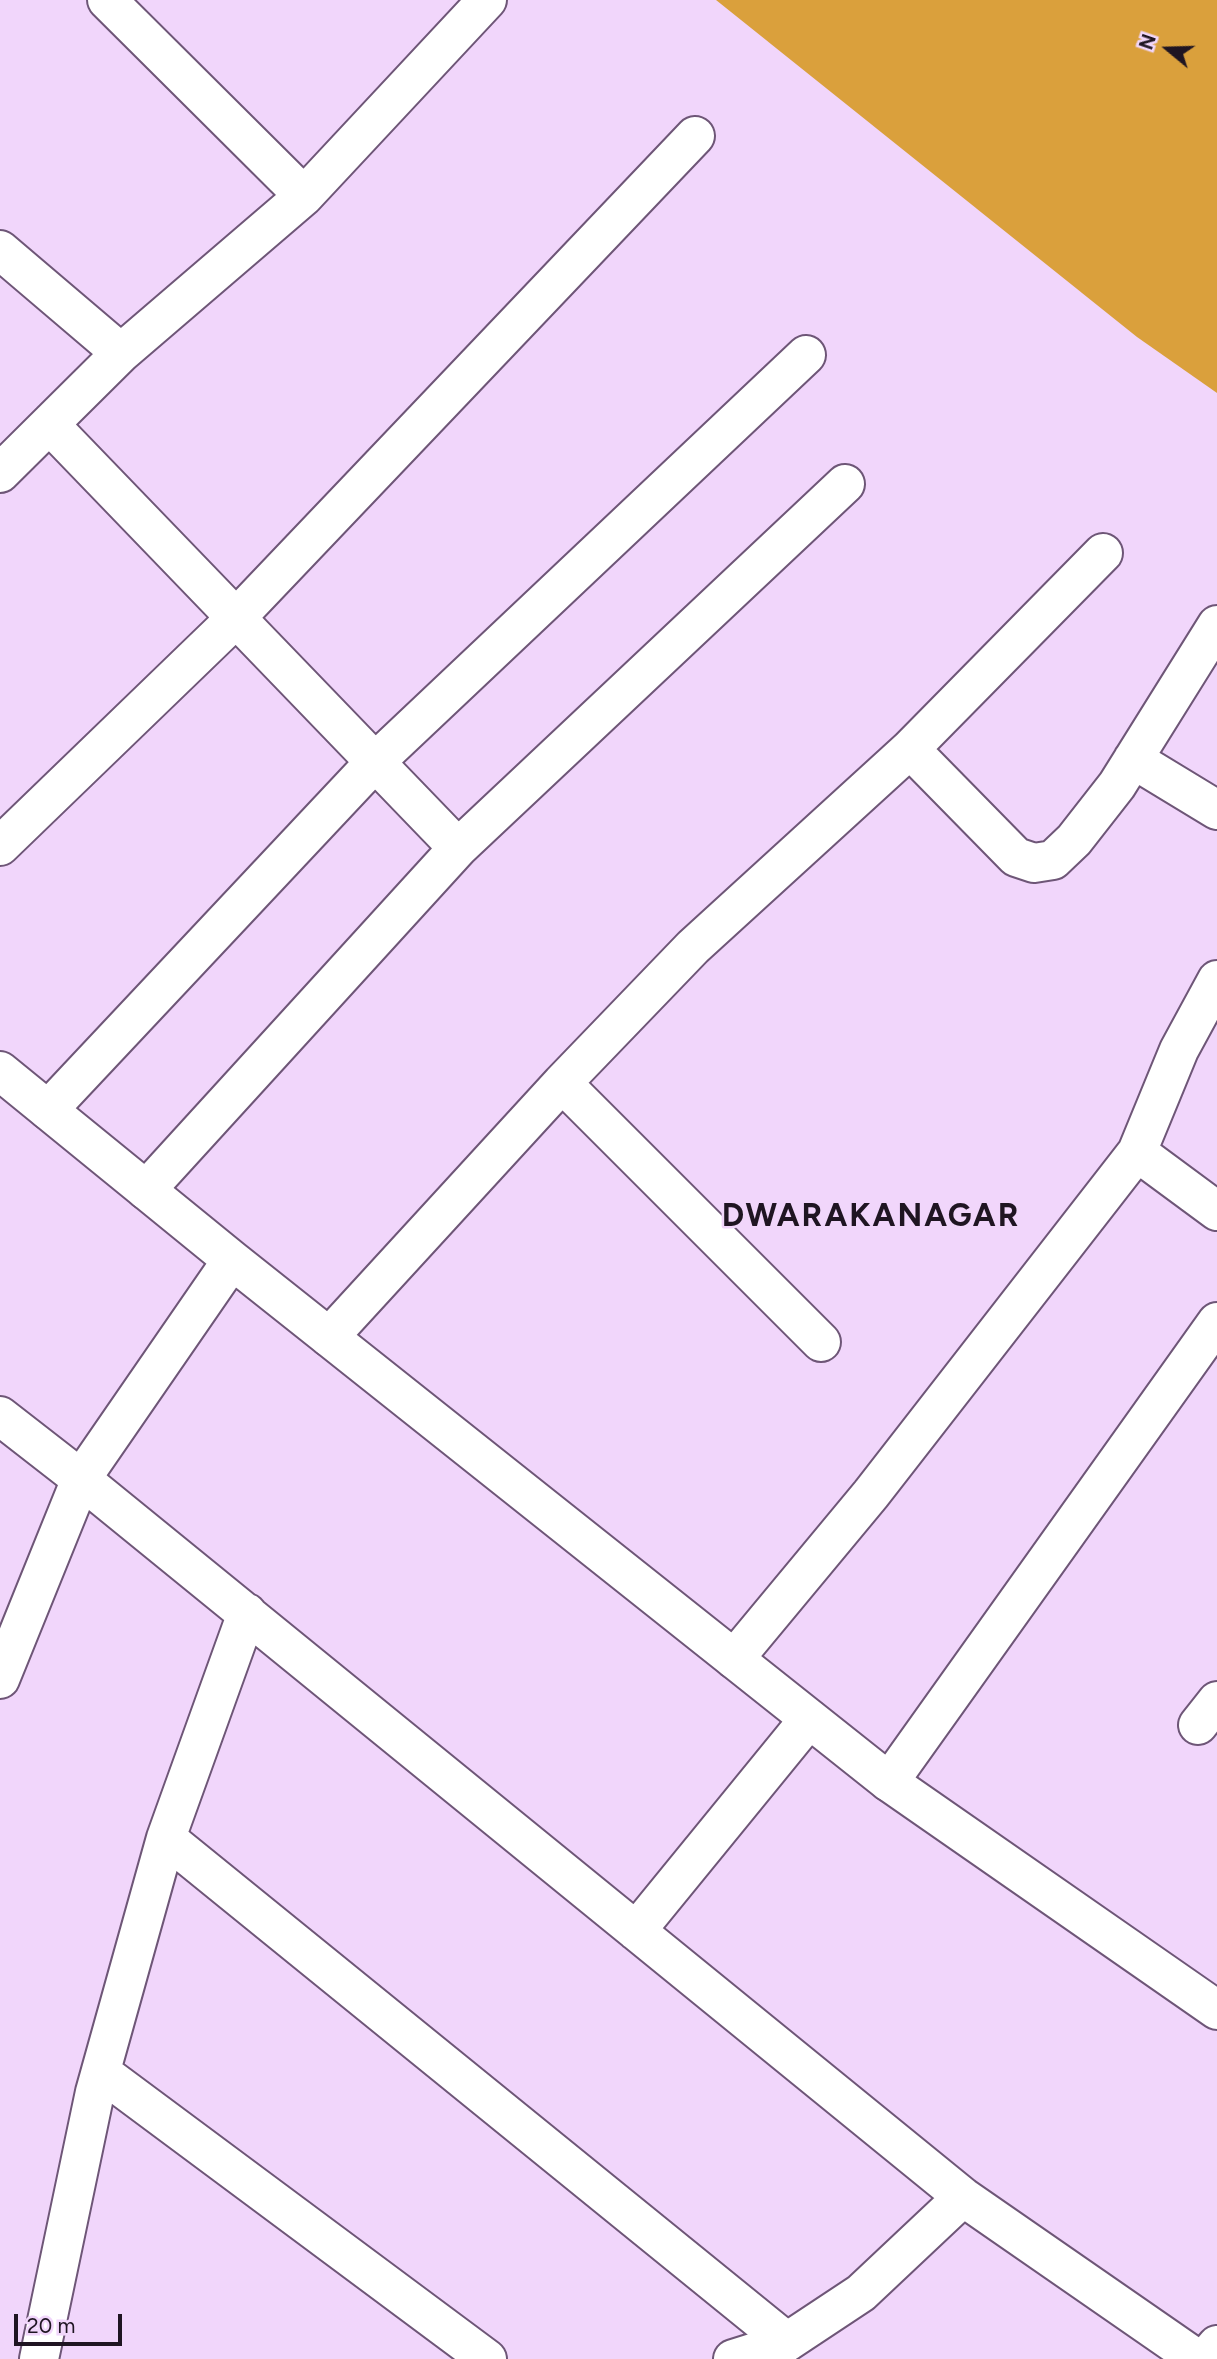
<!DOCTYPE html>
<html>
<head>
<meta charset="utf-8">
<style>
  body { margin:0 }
  #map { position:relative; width:1217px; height:2359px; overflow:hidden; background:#f1d6fb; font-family:Figtree,sans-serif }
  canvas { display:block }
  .north { position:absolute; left:1133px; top:14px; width:70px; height:70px; -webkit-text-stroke:5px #f1d6fb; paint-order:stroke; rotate:289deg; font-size:19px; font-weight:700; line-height:28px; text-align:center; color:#1f1522 }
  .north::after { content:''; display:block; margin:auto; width:24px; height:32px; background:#1f1522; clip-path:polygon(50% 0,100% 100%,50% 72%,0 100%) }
  .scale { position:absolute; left:14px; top:2314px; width:108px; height:32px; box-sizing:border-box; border:4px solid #1f1522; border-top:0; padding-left:9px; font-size:21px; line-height:24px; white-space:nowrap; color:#1f1522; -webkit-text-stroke:5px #f1d6fb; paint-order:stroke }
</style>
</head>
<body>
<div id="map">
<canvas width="1217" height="2359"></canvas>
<div class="north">N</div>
<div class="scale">20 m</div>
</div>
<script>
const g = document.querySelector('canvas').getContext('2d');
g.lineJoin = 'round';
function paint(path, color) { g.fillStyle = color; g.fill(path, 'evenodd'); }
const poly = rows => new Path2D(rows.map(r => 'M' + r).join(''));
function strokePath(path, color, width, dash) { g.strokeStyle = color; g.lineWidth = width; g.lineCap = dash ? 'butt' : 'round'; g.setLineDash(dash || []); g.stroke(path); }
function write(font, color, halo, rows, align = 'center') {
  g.font = font + ' Figtree,sans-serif'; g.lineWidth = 5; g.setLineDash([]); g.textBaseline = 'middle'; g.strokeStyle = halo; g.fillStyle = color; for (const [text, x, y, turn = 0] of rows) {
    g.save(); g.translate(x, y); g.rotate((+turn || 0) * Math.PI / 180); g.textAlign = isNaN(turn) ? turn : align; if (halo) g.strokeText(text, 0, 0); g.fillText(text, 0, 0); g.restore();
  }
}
paint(poly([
  [716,0,1217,0,1217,393,1137,337]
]), '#daa03c');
const minor = poly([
  [107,0,304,196],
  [0,250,121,353],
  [50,425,458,848],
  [0,473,121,353,304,196,487,0],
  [910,749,1016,857,1034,863,1053,860,1074,840,1117,785,1217,625],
  [1133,759,1217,810],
  [0,846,235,619,695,136],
  [562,1083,821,1342],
  [48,1110,374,763,806,355],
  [1137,1152,1217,1211],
  [146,1190,458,848,845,484],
  [329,1337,562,1083,693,947,910,749,1103,553],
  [0,1416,81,1479,963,2197,1197,2359],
  [734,1659,871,1494,1137,1152,1179,1050,1217,980],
  [1198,1725,1217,1701],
  [889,1782,1217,1322],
  [166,1838,787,2342],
  [636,1931,809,1719],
  [101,2072,487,2359],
  [39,2359,95,2092,166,1838,247,1613],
  [733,2359,787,2342,861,2293,963,2197]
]);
const tertiary = poly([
  [0,1071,232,1260,889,1782,1217,2010],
  [0,1679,81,1479,232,1260]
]);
const secondary = poly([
  [1205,2359,1217,2345]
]);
strokePath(minor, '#6e5677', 42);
strokePath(tertiary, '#6e5677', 42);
strokePath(secondary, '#6e5677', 42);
strokePath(minor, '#fff', 38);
strokePath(tertiary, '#fff', 38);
strokePath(secondary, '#fff', 38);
g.letterSpacing = '2px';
write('bold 32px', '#1f1522', '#f1d6fb', [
  ["DWARAKANAGAR",871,1217]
]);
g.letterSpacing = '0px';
</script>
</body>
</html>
